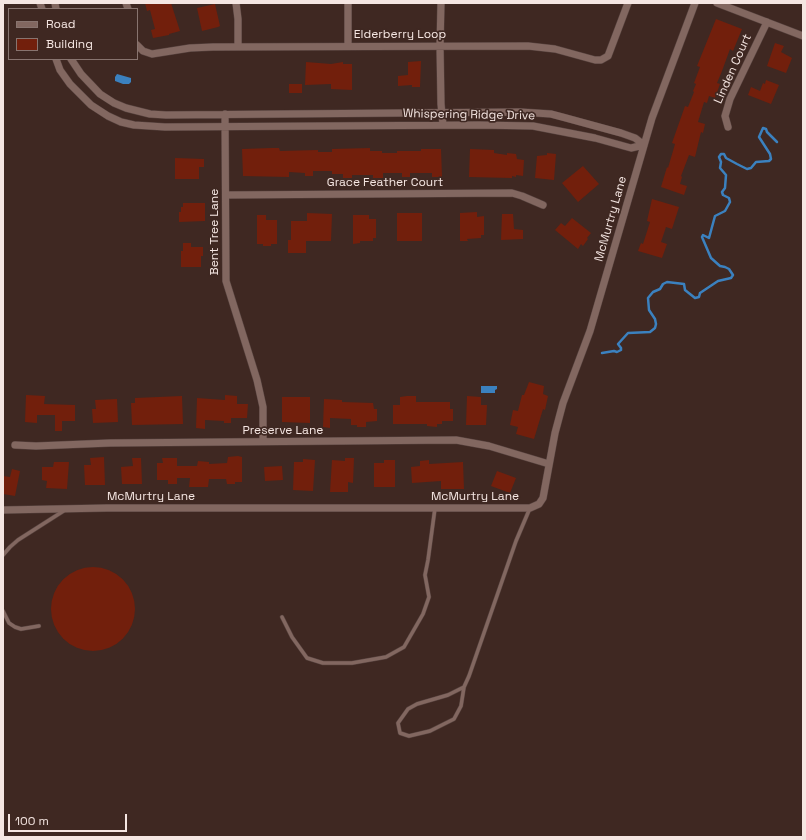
<!DOCTYPE html>
<html>
<head>
<meta charset="utf-8">
<style>
  body { margin:0 }
  #map { position:relative; width:806px; height:840px; overflow:hidden; background:#3f2822; font-family:"Space Grotesk",sans-serif }
  canvas { display:block }
  .frame { position:absolute; inset:0; border:4px solid #f5e6e2; pointer-events:none }
  .legend { position:absolute; left:8px; top:8px; width:130px; height:52px; box-sizing:border-box; background:#3f2822; border:1px solid #88746f; margin:0; padding:5px 7px; list-style:none; font-size:12px; color:#f5e6e2 }
  .legend li { display:flex; align-items:center; gap:8px; height:20px }
  .legend b { width:20px; border:1px solid #88746f }
  .scale { position:absolute; left:8px; top:814px; width:119px; height:18px; box-sizing:border-box; border:2px solid #f5e6e2; border-top:0; padding-left:5px; font-size:12px; line-height:14px; white-space:nowrap; color:#f5e6e2; -webkit-text-stroke:3px #3f2822; paint-order:stroke }
</style>
</head>
<body>
<div id="map">
<canvas width="806" height="840"></canvas>
<div class="frame"></div>
<ul class="legend">
<li><b style="height:5px;background:#826760"></b>Road</li>
<li><b style="height:11px;background:#721f0c"></b>Building</li>
</ul>
<div class="scale">100 m</div>
</div>
<script>
const g = document.querySelector('canvas').getContext('2d');
g.lineJoin = 'round';
function paint(path, color) { g.fillStyle = color; g.fill(path, 'evenodd'); }
const poly = rows => new Path2D(rows.map(r => 'M' + r).join(''));
function strokePath(path, color, width, dash) { g.strokeStyle = color; g.lineWidth = width; g.lineCap = dash ? 'butt' : 'round'; g.setLineDash(dash || []); g.stroke(path); }
function write(font, color, halo, rows, align = 'center') {
  g.font = font + ' "Space Grotesk",sans-serif'; g.lineWidth = 3.5; g.setLineDash([]); g.textBaseline = 'middle'; g.strokeStyle = halo; g.fillStyle = color; for (const [text, x, y, turn = 0] of rows) {
    g.save(); g.translate(x, y); g.rotate((+turn || 0) * Math.PI / 180); g.textAlign = isNaN(turn) ? turn : align; if (halo) g.strokeText(text, 0, 0); g.fillText(text, 0, 0); g.restore();
  }
}
paint(poly([
  [117,74,131,78,131,82,129,84,123,84,115,81,115,77],
  [481,386,497,386,497,389,495,390,495,393,481,393]
]), '#3b81bf');
strokePath(poly([
  [602,353,614,351,617,352,621,350,621,348,618,344,628,333,650,332,655,328,656,324,655,319,649,310,648,298,653,292,660,289,663,284,667,282,684,284,685,290,695,298,699,297,700,293,718,281,731,278,733,275,729,269,725,267,720,266,711,258,702,237,703,235,709,238,715,216,725,211,730,202,729,198,723,195,722,192,725,188,726,175,720,168,721,162,719,157,721,154,724,154,726,158,737,164,747,169,751,168,756,162,769,161,771,159,770,154,759,137,763,128,766,129,767,132,777,142]
]), '#3b81bf', 2.5);
paint(poly([
  [145,3,171,3,180,31,169,34,169,35,153,38,151,30,155,29,150,10,147,11],
  [215,4,220,26,218,27,202,31,197,8],
  [716,19,742,29,733,51,730,49,722,71,717,83,720,84,715,98,709,96,707,103,704,102,698,122,705,124,703,133,701,132,695,157,689,155,681,176,682,177,680,184,687,186,684,195,661,187,667,167,668,168,675,144,672,143,685,106,688,107,694,92,693,91,696,84,694,83,700,67,697,66],
  [775,43,784,46,781,52,792,58,786,73,767,66],
  [421,61,420,87,412,87,412,85,398,86,398,76,408,75,408,62],
  [306,62,331,64,343,62,343,64,352,64,352,90,331,89,331,84,305,85],
  [766,80,779,85,771,104,748,95,751,87,760,91,763,83,765,84],
  [289,84,302,84,302,93,289,93],
  [272,148,279,148,280,151,318,150,318,152,332,152,332,149,370,148,370,151,382,151,382,153,397,153,397,151,421,151,421,149,441,149,442,177,432,177,432,173,410,173,410,177,402,177,402,173,383,173,383,178,373,178,373,175,352,175,352,178,343,178,343,174,332,174,332,171,313,171,313,176,305,176,305,173,289,172,289,177,243,176,242,149],
  [470,149,494,150,494,153,507,155,507,153,516,154,517,159,524,160,523,176,516,175,516,177,512,176,512,178,469,177],
  [547,153,556,154,554,180,535,178,537,156,547,155],
  [175,158,204,159,204,167,199,167,199,179,175,179],
  [583,166,599,184,578,202,562,183],
  [652,199,679,207,672,229,666,227,661,242,667,244,662,258,638,251,641,243,643,244,650,222,647,221],
  [183,203,205,203,205,221,179,222,179,212,181,212,181,207,183,207],
  [477,212,477,217,484,216,484,235,481,235,481,238,467,239,468,241,460,241,460,213],
  [307,213,332,214,331,241,306,241,306,253,288,253,288,240,291,240,291,221,307,221],
  [397,213,422,213,422,241,397,241],
  [502,214,513,214,514,229,523,230,523,239,501,240],
  [257,215,266,215,266,220,277,220,277,244,271,244,271,246,263,246,263,244,257,244],
  [353,215,369,215,369,219,376,219,376,238,373,238,373,241,360,241,360,243,353,244],
  [572,218,591,233,587,238,588,239,583,246,581,244,578,249,555,230,561,223,565,226],
  [183,243,191,243,191,247,203,247,203,256,201,256,201,267,181,267,181,251,183,251],
  [529,382,544,386,543,394,548,396,545,410,543,409,534,439,516,434,518,427,510,425,513,410,518,411,522,395,524,395],
  [26,395,45,396,44,404,75,405,75,421,62,421,62,431,55,431,55,415,37,415,37,423,25,422],
  [225,395,237,396,237,404,248,404,247,418,231,418,231,423,224,423,224,421,205,420,205,429,196,428,197,398,225,400],
  [182,396,183,424,132,425,131,403,135,403,135,398],
  [407,396,416,396,416,402,450,402,450,409,453,409,453,421,442,421,442,424,437,424,437,427,427,426,427,424,393,424,393,405,400,405,400,397],
  [467,396,481,397,481,405,487,405,486,425,466,425],
  [282,397,310,397,310,423,282,422],
  [117,399,118,422,93,423,92,409,96,409,95,400],
  [324,399,342,400,342,402,373,403,374,409,377,409,377,421,366,422,366,427,357,427,357,425,351,425,351,419,330,418,330,428,323,427],
  [238,456,242,457,242,482,235,482,235,484,227,484,226,479,209,479,208,487,189,487,190,478,177,478,177,484,168,484,168,480,157,480,157,463,163,463,162,458,177,458,177,466,197,466,198,461,209,462,209,464,227,463,228,457],
  [104,457,105,485,85,485,84,465,91,465,90,458],
  [132,458,141,458,142,484,122,484,121,467,133,466],
  [345,458,354,458,353,483,348,482,348,492,330,492,332,460,345,461],
  [303,459,315,460,313,491,293,490,294,462,303,462],
  [384,460,395,460,395,487,374,487,374,463,384,463],
  [429,460,429,464,463,462,464,489,441,489,441,481,412,483,411,467,420,466,420,461],
  [54,462,69,462,67,489,46,488,47,481,42,480,42,467,53,467],
  [282,466,283,480,265,481,264,467],
  [12,469,20,471,15,496,3,494,3,476,10,477],
  [497,471,516,478,510,493,491,486],
  '51 609a42 42 0 1 1 84 0a42 42 0 1 1-84 0Z'
]), '#721f0c');
const lane = poly([
  [3,555,10,547,18,540,65,510],
  [3,611,9,623,15,627,21,629,39,626],
  [282,617,292,637,307,658,323,663,352,663,386,657,404,647,423,614,429,597,425,575,428,560,435,508],
  [464,687,461,706,454,719,430,731,409,736,400,733,398,723,408,709,417,704,448,695,464,687,469,676,516,541,530,508]
]);
const street = poly([
  [40,3,42,9],
  [55,3,56,9],
  [126,3,128,9],
  [236,3,238,19,238,47],
  [348,3,348,46],
  [441,3,440,46,441,104,443,125],
  [717,3,803,36],
  [137,45,143,51,152,54,190,48,213,47,528,46,555,49,595,60,601,60,608,56,628,3],
  [56,59,60,70,70,84,91,105,108,116,121,122,134,125,165,127,479,125,533,126,595,138,631,148,644,145],
  [71,59,81,74,100,94,114,103,126,108,150,114,166,115,520,112,551,114,566,118,621,133,635,138,644,145],
  [225,114,226,281,257,380,263,407,263,441],
  [728,127,725,116,730,99,767,22],
  [226,195,512,193,522,196,543,205],
  [15,445,36,446,110,443,456,440,489,446,549,464],
  [3,510,107,508,530,508,539,504,543,498,555,433,563,403,590,331,652,118,695,3]
]);
strokePath(lane, '#57433f', 4.5);
strokePath(street, '#57433f', 8);
strokePath(lane, '#826760', 3.5);
strokePath(street, '#826760', 7);
write('12px', '#f5e6e2', '#3f2822', [
  ["Elderberry Loop",400,35],
  ["Linden Court",733,69,-66],
  ["Whispering Ridge Drive",469,115,1],
  ["Grace Feather Court",385,183],
  ["McMurtry Lane",611,219,-74],
  ["Bent Tree Lane",215,232,-90],
  ["Preserve Lane",283,431],
  ["McMurtry Lane",151,497],
  ["McMurtry Lane",475,497]
]);
</script>
</body>
</html>
